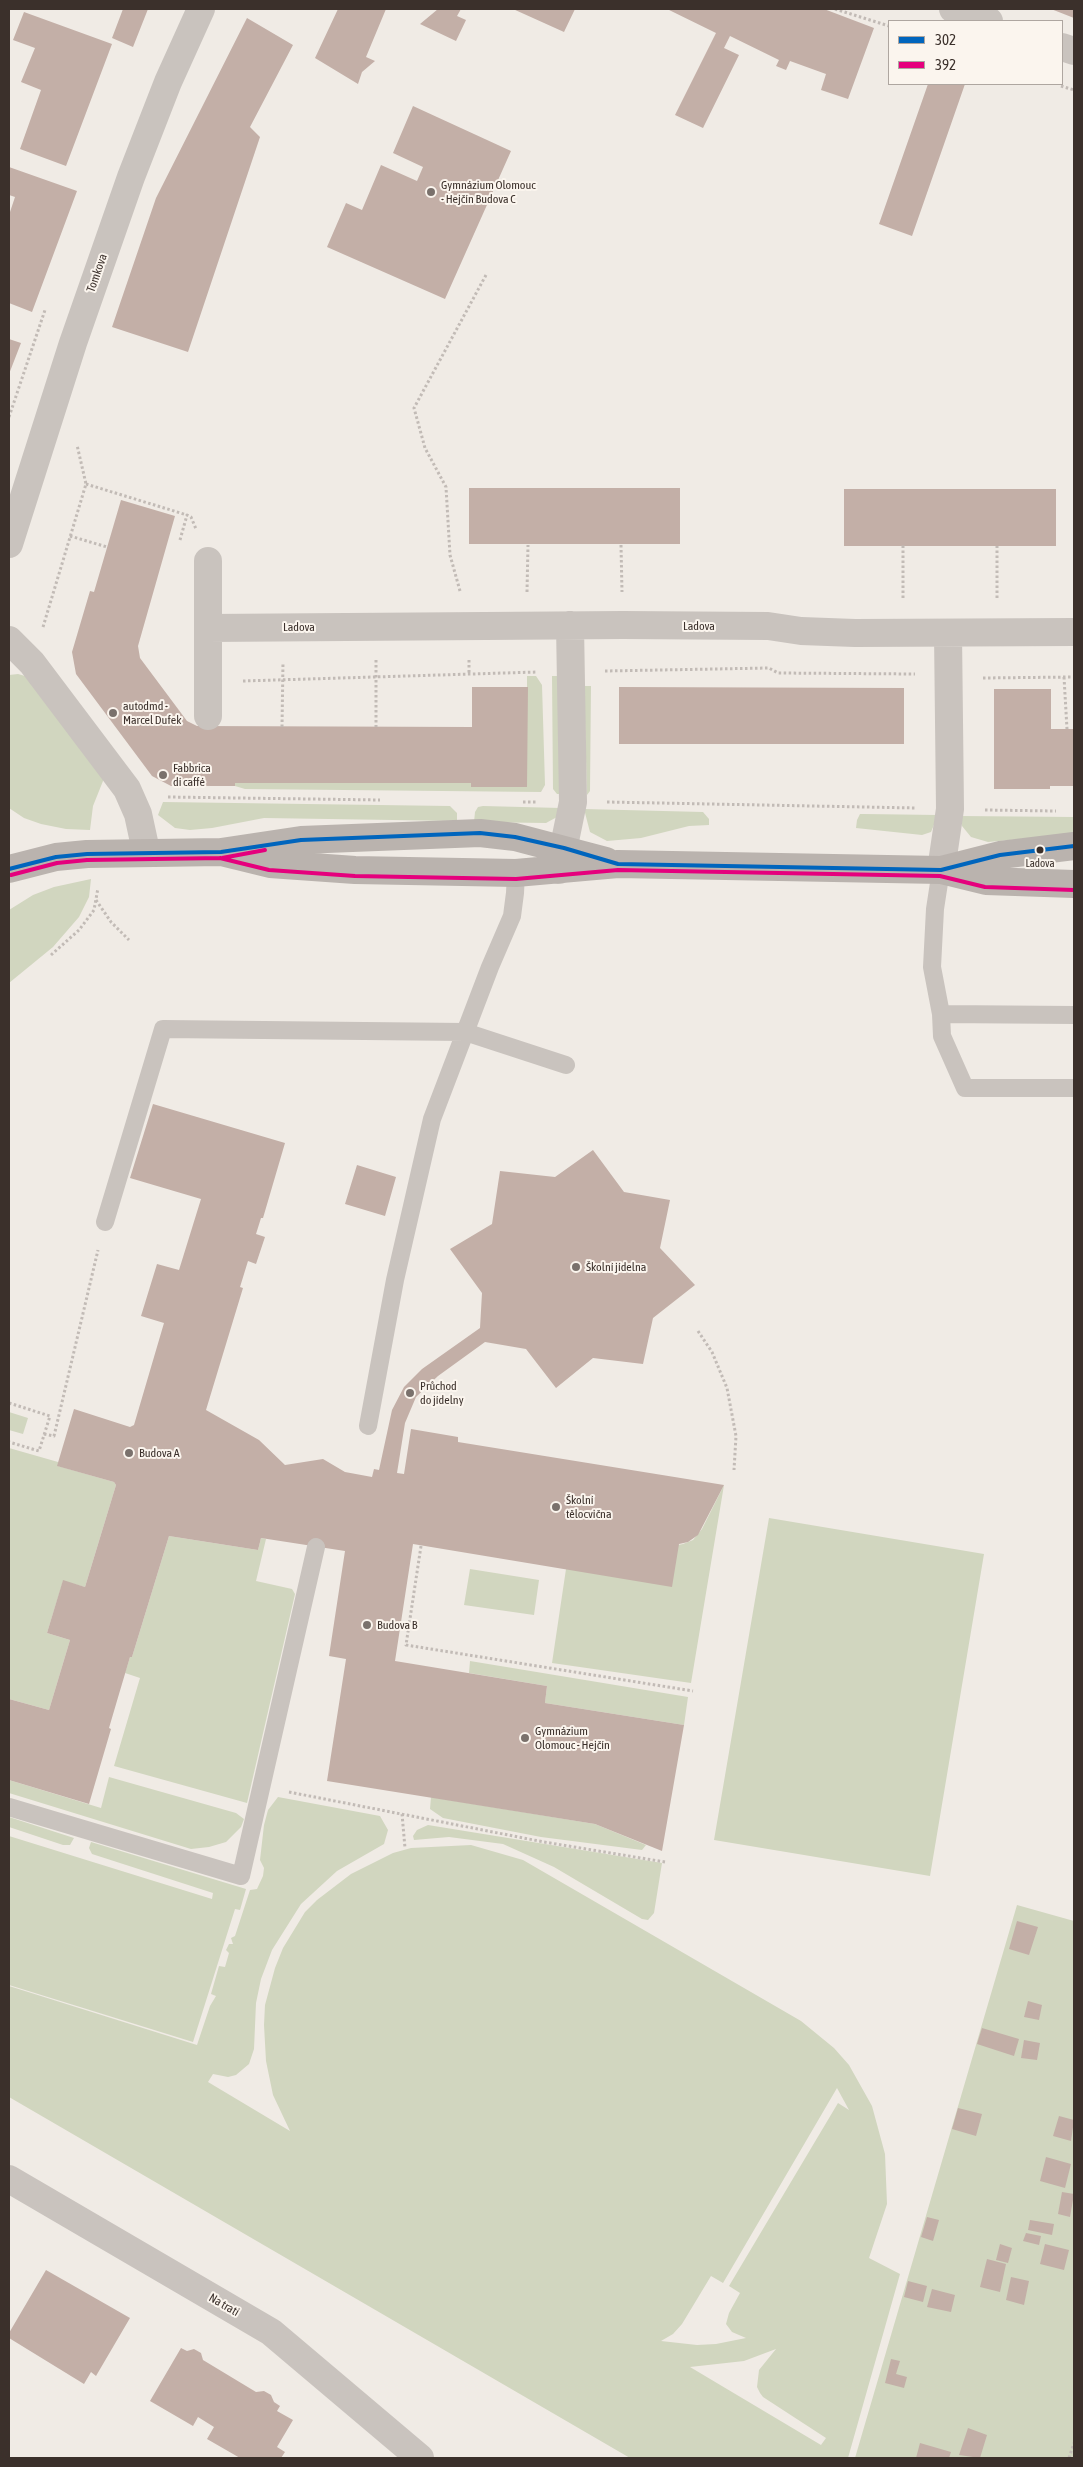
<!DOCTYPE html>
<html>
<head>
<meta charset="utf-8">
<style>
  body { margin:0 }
  #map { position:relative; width:1083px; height:2467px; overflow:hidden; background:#f0ebe5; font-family:"Asap Condensed",sans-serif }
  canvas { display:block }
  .frame { position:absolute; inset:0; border:10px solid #3b302b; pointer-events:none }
  .legend { position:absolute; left:888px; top:20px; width:175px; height:65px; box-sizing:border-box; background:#fbf5ee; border:1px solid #aea6a0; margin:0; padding:6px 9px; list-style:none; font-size:15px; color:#3b302b }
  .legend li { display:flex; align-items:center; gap:10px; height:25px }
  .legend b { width:25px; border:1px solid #aea6a0 }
</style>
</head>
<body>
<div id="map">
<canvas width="1083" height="2467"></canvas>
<div class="frame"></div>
<ul class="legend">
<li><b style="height:6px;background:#0065bd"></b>302</li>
<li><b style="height:6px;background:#e5007d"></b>392</li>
</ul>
</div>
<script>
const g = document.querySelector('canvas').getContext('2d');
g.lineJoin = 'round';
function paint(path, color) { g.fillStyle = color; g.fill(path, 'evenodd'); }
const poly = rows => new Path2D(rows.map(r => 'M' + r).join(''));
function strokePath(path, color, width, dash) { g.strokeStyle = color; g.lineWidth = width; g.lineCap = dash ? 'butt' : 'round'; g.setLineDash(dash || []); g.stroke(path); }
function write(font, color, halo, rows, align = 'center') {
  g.font = font + ' "Asap Condensed",sans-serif'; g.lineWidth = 4; g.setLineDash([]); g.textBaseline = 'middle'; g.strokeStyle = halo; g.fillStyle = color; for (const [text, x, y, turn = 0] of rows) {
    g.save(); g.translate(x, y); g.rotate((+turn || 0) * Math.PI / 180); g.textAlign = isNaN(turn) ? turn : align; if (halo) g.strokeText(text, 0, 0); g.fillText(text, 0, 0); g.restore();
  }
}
paint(poly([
  [18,674,25,676,105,776,93,806,90,830,66,829,41,824,24,818,9,808,9,675],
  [527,676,536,676,542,685,545,785,541,792,245,789,235,786,235,783,471,783,471,787,527,787],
  [552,676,561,676,561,794,557,794,553,789],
  [584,686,591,686,590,791,587,795],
  [163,802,450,806,457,813,457,821,264,818,212,828,190,830,175,828,158,815],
  [483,806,561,808,557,817,546,823,474,822,475,812,478,807],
  [584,809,703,812,709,819,709,825,689,826,641,838,607,841,590,832],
  [860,814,864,814,938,815,931,832,922,835,856,828,857,820],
  [960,816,1074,817,1074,834,988,842,971,837,962,826],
  [91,879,89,897,79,917,53,947,9,983,9,910,33,895,54,887],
  [9,1412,28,1418,23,1434,9,1430],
  [9,1448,58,1462,58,1466,114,1482,116,1485,85,1587,63,1581,47,1633,70,1640,49,1710,9,1699],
  [724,1485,691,1683,552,1663,566,1569,683,1544,693,1540,702,1529],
  [769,1518,984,1554,930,1876,714,1840],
  [169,1536,258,1550,261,1538,266,1539,256,1581,292,1589,295,1594,247,1803,114,1766,140,1678,125,1673,130,1657,132,1657],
  [470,1569,539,1580,534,1615,464,1605],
  [470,1661,688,1697,684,1725,545,1703,547,1686,469,1673],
  [109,1777,236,1813,244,1819,241,1827,226,1842,209,1847,191,1849,9,1793,9,1780,101,1808],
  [278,1797,380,1816,388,1830,384,1844,337,1871,301,1904,272,1950,261,1979,256,2003,254,2049,249,2064,236,2075,228,2077,213,2074,208,2082,290,2131,273,2095,266,2061,264,2025,265,2005,275,1968,283,1948,305,1912,317,1900,351,1874,393,1853,411,1848,471,1845,523,1860,801,2021,834,2048,849,2065,872,2106,885,2154,887,2204,869,2258,900,2274,848,2458,630,2458,9,2097,9,1986,197,2045,210,2006,216,1996,211,1994,219,1966,225,1967,229,1953,226,1950,229,1944,233,1944,231,1938,235,1936,250,1890,257,1889,263,1876,264,1868,260,1860,264,1825,268,1810],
  [837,2088,849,2110,838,2103,729,2286,740,2293,729,2313,726,2324,732,2332,746,2338,716,2344,697,2345,661,2341,673,2334,682,2324,711,2276,723,2283],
  [776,2349,759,2370,757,2387,760,2393,763,2397,826,2438,821,2445,690,2367,744,2361],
  [431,1797,595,1824,646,1845,642,1850,541,1837,443,1818,430,1809],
  [9,1817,74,1838,70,1845,63,1845,9,1827],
  [428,1825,662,1863,654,1913,648,1920,642,1919,554,1867,503,1844,449,1837,414,1840,413,1836,417,1830],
  [9,1836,212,1899,213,1893,92,1854,89,1848,91,1842,246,1889,240,1910,235,1909,193,2042,9,1985],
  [1017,1905,1074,1921,1074,2458,855,2458]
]), '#d1d6bf');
paint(poly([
  [123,9,148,9,133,47,112,38],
  [338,9,386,9,366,57,375,61,362,72,358,84,315,58],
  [438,9,461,9,457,16,466,20,456,41,420,24],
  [513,9,575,9,564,32],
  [667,9,824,9,874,28,848,99,821,90,826,74,790,61,786,70,776,66,779,60,730,36,724,48,739,55,703,128,675,115,716,33],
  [1051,9,1074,9,1074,18],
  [24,12,112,44,66,166,20,149,41,90,21,82,35,48,13,40],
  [247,18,293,45,250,127,260,137,188,352,112,327,156,198],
  [928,84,965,84,912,236,879,224],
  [413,106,511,151,445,299,327,247,346,203,362,210,381,165,417,181,423,167,393,153],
  [9,167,77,191,32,312,9,303,9,215,15,197,9,195],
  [9,339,21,343,9,374],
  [469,488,680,488,680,544,469,544],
  [844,489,1056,489,1056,546,844,546],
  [121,500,175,516,138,646,140,658,187,721,197,726,472,727,472,687,528,687,527,787,471,787,471,783,235,783,235,786,171,786,152,776,76,674,72,652,90,591,94,592],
  [619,687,904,688,904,744,619,744],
  [994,689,1051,689,1051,729,1074,729,1074,786,1050,786,1050,789,994,789],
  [153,1104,285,1143,263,1218,261,1218,256,1234,265,1237,256,1264,248,1261,240,1287,243,1288,206,1410,259,1440,285,1465,323,1459,345,1472,372,1477,374,1469,379,1470,392,1410,404,1387,422,1369,480,1328,482,1293,450,1249,492,1224,500,1171,555,1177,593,1150,624,1192,670,1200,660,1248,695,1285,653,1318,643,1364,593,1358,556,1388,526,1349,485,1342,438,1376,416,1397,405,1423,397,1473,404,1474,411,1429,458,1437,458,1442,724,1485,698,1535,688,1542,679,1544,672,1587,413,1544,395,1661,547,1686,545,1703,684,1725,662,1851,595,1824,327,1781,346,1659,329,1656,345,1551,261,1538,258,1550,169,1536,132,1657,130,1657,119,1694,109,1728,111,1729,89,1804,9,1780,9,1699,49,1710,70,1640,47,1633,63,1580,85,1587,116,1485,114,1482,57,1466,74,1409,130,1427,134,1425,164,1323,141,1316,157,1264,179,1270,201,1199,130,1178],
  [357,1165,396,1177,385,1216,345,1204],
  [1017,1921,1038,1927,1029,1955,1009,1949],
  [1028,2001,1042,2005,1039,2020,1024,2017],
  [982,2028,1019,2039,1014,2056,977,2044],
  [1024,2040,1040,2043,1037,2060,1021,2058],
  [958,2108,982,2114,976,2136,952,2129],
  [1059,2116,1074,2120,1071,2141,1053,2136],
  [1046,2157,1071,2164,1065,2188,1040,2181],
  [1062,2192,1074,2194,1070,2217,1058,2214],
  [927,2217,939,2220,933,2241,921,2237],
  [1030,2220,1054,2224,1052,2235,1028,2230],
  [1026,2233,1041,2236,1039,2245,1023,2241],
  [1000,2244,1012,2248,1008,2263,996,2260],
  [1045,2244,1069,2250,1064,2270,1040,2264],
  [987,2259,1006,2264,1000,2292,980,2287],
  [46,2270,130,2318,96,2376,91,2372,84,2384,9,2338,9,2333],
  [1011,2277,1029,2281,1024,2305,1006,2300],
  [908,2281,927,2286,923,2302,904,2297],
  [932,2289,955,2295,951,2312,927,2307],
  [181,2348,187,2351,194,2349,201,2353,203,2360,256,2392,264,2391,271,2395,274,2402,280,2406,277,2411,293,2420,277,2447,285,2452,281,2458,240,2458,207,2439,214,2427,198,2417,193,2426,150,2401],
  [891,2359,900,2361,896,2374,907,2377,904,2388,885,2383],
  [968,2428,987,2435,980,2458,959,2455],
  [920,2443,951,2452,949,2458,916,2458]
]), '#c3afa7');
strokePath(poly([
  [835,9,889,26],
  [1061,86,1074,90],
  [9,417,45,310],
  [86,484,187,515],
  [70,536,107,547],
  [180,540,187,515,191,517,196,529],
  [621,545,622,592],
  [460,591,450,555,446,487,425,448,414,408,486,275],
  [527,592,528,545],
  [903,598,903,545],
  [997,598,997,546],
  [43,627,86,484,77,445],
  [376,660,376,727],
  [469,660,469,673],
  [605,671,769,668,778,673,915,674],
  [1064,677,1067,729],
  [983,678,1074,677],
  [243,681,537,672],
  [282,727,283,662],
  [168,797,380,800],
  [523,802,537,802],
  [607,802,916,808],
  [985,810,1056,811],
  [96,900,111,922,129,940],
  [51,955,79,930,94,910,98,888],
  [698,1331,712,1352,727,1388,736,1436,734,1470],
  [9,1403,50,1416,39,1451,9,1442],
  [44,1434,54,1436,98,1250],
  [421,1546,406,1645,693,1691],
  [289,1792,544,1842,665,1862],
  [402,1814,405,1848],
  [1069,2458,1074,2443]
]), '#c2bbb6', 3, [2.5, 2.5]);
strokePath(poly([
  [941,870,935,909,932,967,941,1014,1074,1015],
  [941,1014,942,1036,965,1088,1074,1088],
  [105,1222,163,1029,465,1032,566,1065],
  [368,1426,395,1280,432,1119,490,967,512,916,515,893,516,873],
  [9,1807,241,1876,316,1547]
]), '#c9c3be', 18);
strokePath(poly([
  [953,9,989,21],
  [1062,47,1074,51],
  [9,544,73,343,131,177,168,82,201,9],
  [208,628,623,625,768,626,801,631,855,633,1074,632],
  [9,640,32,663,127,789,138,814,146,851],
  [208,716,208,561],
  [559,870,573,802,570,625],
  [941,870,950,809,948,633],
  [9,2179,271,2332,420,2458]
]), '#c9c3be', 28);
strokePath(poly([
  [221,852,270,864,355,870,516,873,618,864,941,870,986,881,1074,884],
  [9,869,56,857,87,854,221,852,301,840,480,833,515,837,606,861],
  [941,870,1000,855,1074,846]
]), '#bab3ae', 28);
strokePath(poly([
  [9,869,56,857,87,854,221,852,301,840,480,833,515,837,564,848,618,864,941,870,1000,855,1074,846]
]), '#0065bd', 4);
strokePath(poly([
  [220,858,269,870,355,876,516,879,618,870,940,876,985,887,1074,890],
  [11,875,57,863,87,860,222,858,265,850]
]), '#e5007d', 4);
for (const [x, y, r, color] of [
  [431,192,5,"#7a716c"],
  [113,713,5,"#7a716c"],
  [163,775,5,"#7a716c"],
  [1040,850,4.5,"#3b302b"],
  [576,1267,5,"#7a716c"],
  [410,1393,5,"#7a716c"],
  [129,1453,5,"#7a716c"],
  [556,1507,5,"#7a716c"],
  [367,1625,5,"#7a716c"],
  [525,1738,5,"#7a716c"]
]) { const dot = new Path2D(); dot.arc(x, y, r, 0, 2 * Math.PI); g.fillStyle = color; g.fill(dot); strokePath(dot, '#fbf5ee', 2); }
write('11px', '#3b302b', '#fbf5ee', [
  ["Ladova",1040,864]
]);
write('12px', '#3b302b', '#fbf5ee', [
  ["Gymnázium Olomouc",441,185],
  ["- Hejčín Budova C",441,199],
  ["autodmd -",123,706],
  ["Marcel Dufek",123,720],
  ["Fabbrica",173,768],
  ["di caffé",173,782],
  ["Školní jídelna",586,1267],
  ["Průchod",420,1386],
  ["do jídelny",420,1400],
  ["Budova A",139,1453],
  ["Školní",566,1500],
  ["tělocvična",566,1514],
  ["Budova B",377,1625],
  ["Gymnázium",535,1731],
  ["Olomouc - Hejčín",535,1745]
], 'left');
write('12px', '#3b302b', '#fbf5ee', [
  ["Tomkova",97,273,-71],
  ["Ladova",699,626],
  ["Ladova",299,627],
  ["Na trati",224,2305,30]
]);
</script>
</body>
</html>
